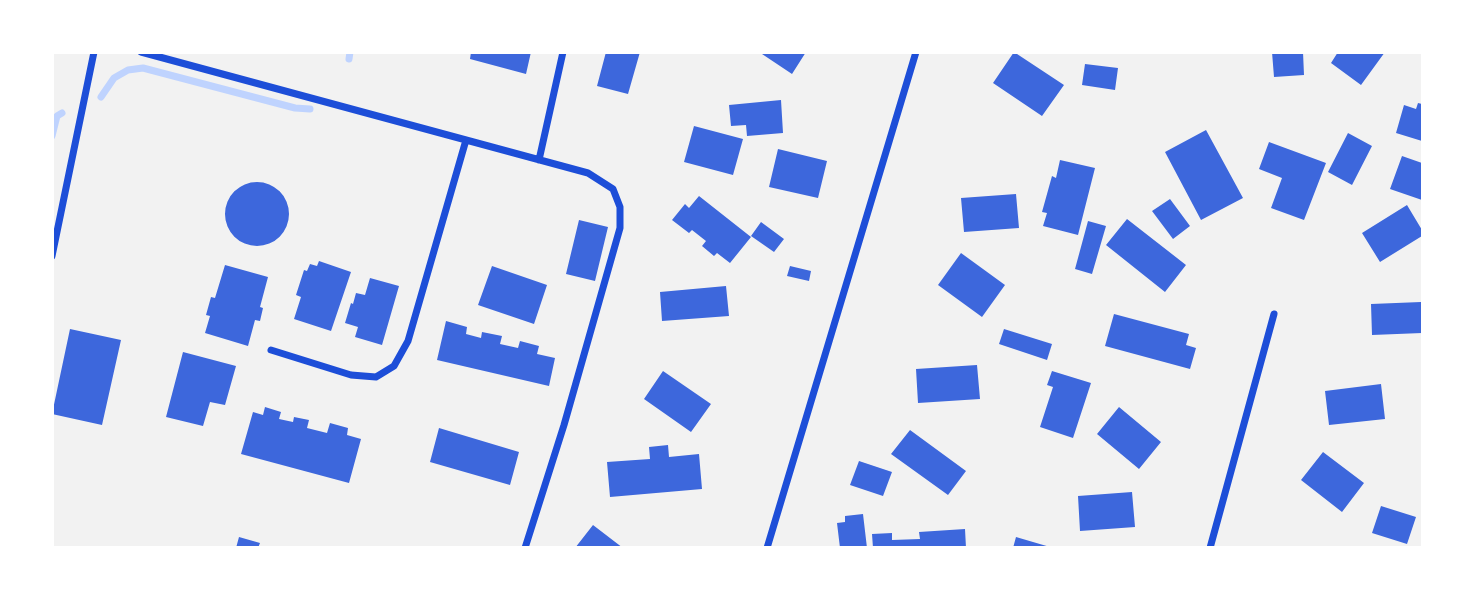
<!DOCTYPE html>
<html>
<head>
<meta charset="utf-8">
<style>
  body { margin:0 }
  #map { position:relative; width:1475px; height:600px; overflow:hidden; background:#f2f2f2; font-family:"Source Sans 3",sans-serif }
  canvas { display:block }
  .frame { position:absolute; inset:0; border:54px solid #fff; pointer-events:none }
</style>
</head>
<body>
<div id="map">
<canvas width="1475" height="600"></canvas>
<div class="frame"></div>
</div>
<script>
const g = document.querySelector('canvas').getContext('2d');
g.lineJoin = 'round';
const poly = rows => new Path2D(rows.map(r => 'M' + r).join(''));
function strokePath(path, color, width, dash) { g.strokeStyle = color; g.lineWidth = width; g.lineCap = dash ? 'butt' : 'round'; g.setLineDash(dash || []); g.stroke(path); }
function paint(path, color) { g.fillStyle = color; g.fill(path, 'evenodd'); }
strokePath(poly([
  [349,59,350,52],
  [101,97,114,78,128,70,143,68,295,108,310,109],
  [52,136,57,116,62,113]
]), '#bfd3fe', 7);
paint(poly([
  [471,52,531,52,526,74,470,59],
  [606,52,640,52,628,94,597,86],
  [759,52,806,52,792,74],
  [1014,52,1064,85,1042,116,993,83],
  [1272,52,1303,52,1304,75,1274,77],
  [1338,52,1385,52,1361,85,1331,63],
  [1085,64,1118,68,1115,90,1082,85],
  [781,100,783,133,747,136,746,125,731,126,729,105],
  [1418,103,1422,104,1422,141,1396,133,1404,105,1416,109],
  [694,126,743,139,733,175,684,162],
  [1206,130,1243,198,1201,220,1165,152],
  [1348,133,1372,146,1352,185,1328,172],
  [1269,142,1326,163,1304,220,1271,208,1282,178,1259,169],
  [778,149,827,161,818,198,769,187],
  [1402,156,1422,163,1422,200,1390,189],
  [1060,160,1095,168,1078,235,1043,226,1047,213,1042,212,1052,176,1056,178],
  '225 214a32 32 0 1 1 64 0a32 32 0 1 1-64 0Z',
  [1016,194,1019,228,964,232,961,198],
  [699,196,751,237,730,263,717,253,714,256,702,246,706,241,692,230,689,233,672,220,685,204,689,208],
  [1170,199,1190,226,1173,239,1152,211],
  [1407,205,1422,230,1422,236,1380,262,1362,233],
  [1127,219,1186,265,1165,292,1106,245],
  [579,220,608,227,595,281,566,274],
  [1088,221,1106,226,1092,274,1075,269],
  [761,222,784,239,774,252,751,236],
  [961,253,1005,285,982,317,938,285],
  [319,261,351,272,331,331,294,319,301,297,296,295,304,270,307,271,310,264,317,266],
  [225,265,268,277,260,307,263,308,260,321,255,320,248,346,205,333,210,316,206,315,211,297,215,298],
  [492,266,547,285,534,324,478,305],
  [790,266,811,271,809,281,787,276],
  [370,278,399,286,382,345,355,337,358,327,345,323,351,303,353,304,356,293,365,295],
  [726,286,729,316,662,321,660,292],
  [1421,302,1422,333,1372,335,1371,304],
  [1114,314,1189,334,1186,345,1196,348,1190,369,1105,346],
  [446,321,467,327,466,334,481,338,482,332,502,336,500,344,518,348,520,341,539,346,537,354,555,358,549,386,437,360],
  [70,329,121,340,102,425,52,414],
  [1004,329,1052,344,1047,360,999,344],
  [183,352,236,366,225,405,210,402,203,426,166,417],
  [977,365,980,399,918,403,916,369],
  [663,371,711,404,691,432,644,399],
  [1052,371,1091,383,1073,438,1040,427,1053,387,1047,385],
  [1381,384,1385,419,1329,425,1325,391],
  [265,407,281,412,279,419,293,422,294,417,309,420,307,428,327,433,330,423,348,428,347,435,361,439,349,483,241,454,253,412,263,415],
  [1119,407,1161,442,1139,469,1097,434],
  [439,428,519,452,510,485,430,462],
  [910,430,966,471,948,495,891,454],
  [668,445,669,457,699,454,702,489,610,497,607,462,650,459,649,447],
  [1323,452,1364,483,1342,512,1301,480],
  [859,461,892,472,883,496,850,485],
  [1132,492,1135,527,1080,531,1078,496],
  [1381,506,1416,517,1407,544,1372,533],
  [863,514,867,548,840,548,837,523,845,522,845,516],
  [593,525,623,548,575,548],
  [965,529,966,548,873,548,872,534,892,533,892,540,920,539,919,532],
  [239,537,260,543,258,548,236,548],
  [1016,537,1050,547,1050,548,1013,548]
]), '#3d67dc');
strokePath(poly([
  [141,52,588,173,613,189,620,207,620,228,564,425,525,548],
  [539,160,563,52],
  [52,256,94,52],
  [271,350,351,375,376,377,394,366,408,341,466,140],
  [767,548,916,52],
  [1210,548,1274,314]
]), '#1d4ed8', 7);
</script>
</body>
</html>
